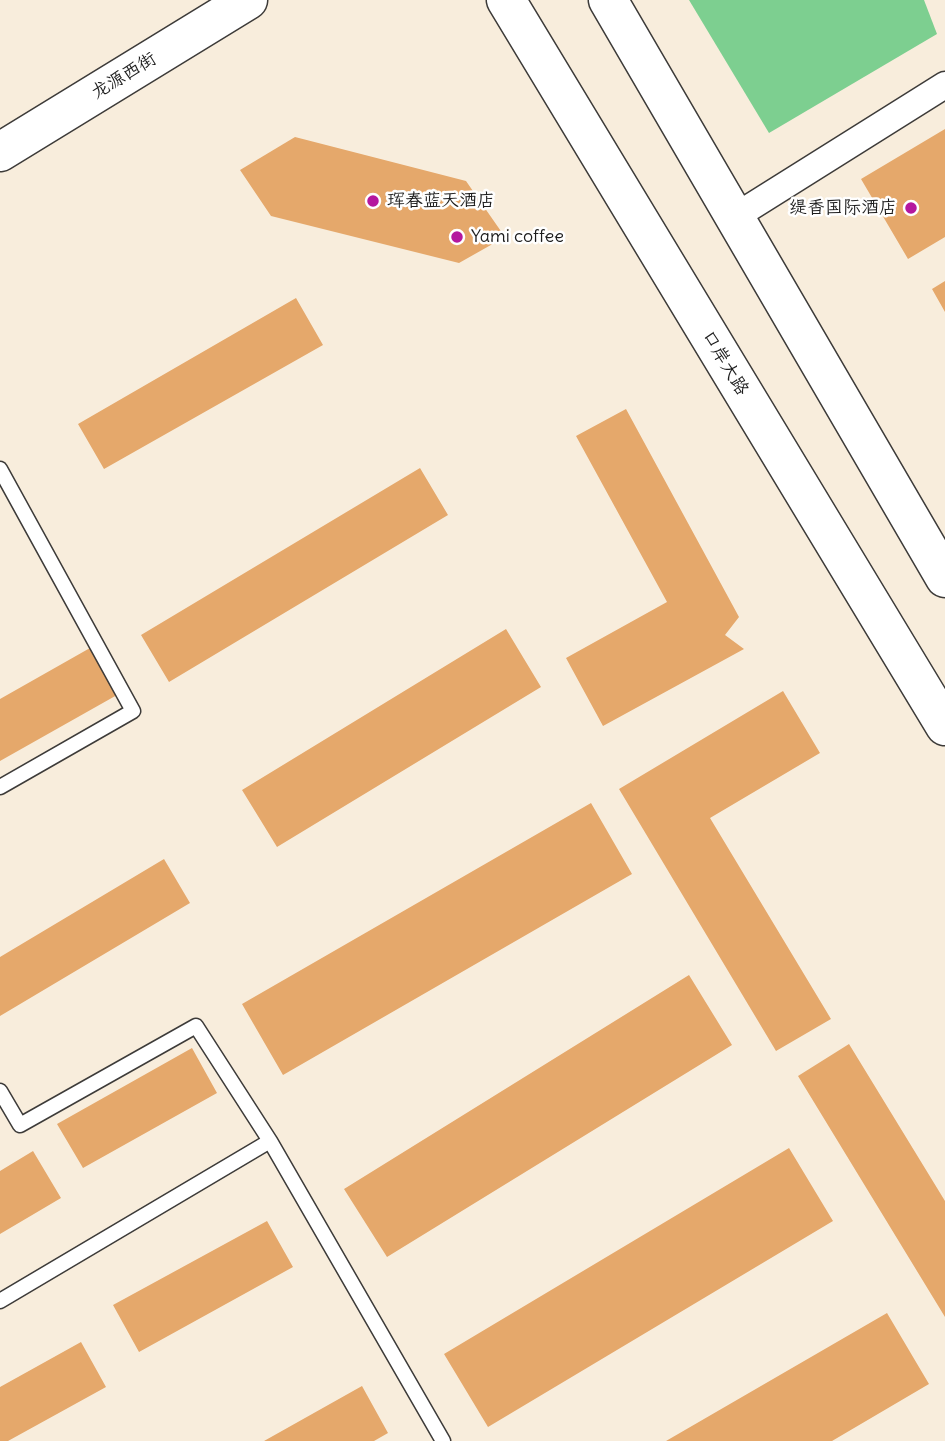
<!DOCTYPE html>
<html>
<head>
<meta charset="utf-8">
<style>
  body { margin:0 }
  canvas { display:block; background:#f8eddc }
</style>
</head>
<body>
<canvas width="945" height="1441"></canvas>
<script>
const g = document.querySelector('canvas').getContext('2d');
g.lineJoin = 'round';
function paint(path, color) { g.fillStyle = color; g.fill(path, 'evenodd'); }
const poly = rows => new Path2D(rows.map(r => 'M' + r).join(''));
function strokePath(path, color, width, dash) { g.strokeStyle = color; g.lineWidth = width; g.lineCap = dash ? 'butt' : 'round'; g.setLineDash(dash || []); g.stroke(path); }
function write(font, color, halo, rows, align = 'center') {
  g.font = font + ' Delius,"LXGW WenKai TC",sans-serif'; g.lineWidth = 5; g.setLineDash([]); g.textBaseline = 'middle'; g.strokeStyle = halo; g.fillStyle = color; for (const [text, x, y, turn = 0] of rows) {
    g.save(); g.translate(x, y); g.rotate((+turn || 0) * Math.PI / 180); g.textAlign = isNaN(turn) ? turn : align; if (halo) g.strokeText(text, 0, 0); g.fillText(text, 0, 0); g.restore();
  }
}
paint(poly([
  [689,0,924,0,937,34,769,133]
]), '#7dcf90');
paint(poly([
  [945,129,945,237,908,259,861,179],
  [295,137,466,181,505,237,459,263,271,216,240,170],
  [945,281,945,312,932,289],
  [296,298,323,345,104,469,78,424],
  [626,409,739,617,725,635,744,649,603,726,566,658,667,602,576,436],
  [420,468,448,515,169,682,141,635],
  [506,629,541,687,277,847,242,790],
  [90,648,117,695,0,761,0,699],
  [783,691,820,753,710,818,831,1019,776,1051,619,789],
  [591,803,632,874,283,1075,242,1004],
  [164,859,190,903,0,1016,0,957],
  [689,975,732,1045,387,1257,344,1189],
  [849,1044,945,1201,945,1317,798,1076],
  [192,1048,217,1093,83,1168,57,1124],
  [789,1148,833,1221,488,1427,444,1354],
  [33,1151,61,1198,0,1234,0,1171],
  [267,1221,293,1267,139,1352,113,1305],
  [887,1313,929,1384,832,1441,666,1441],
  [81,1342,106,1387,8,1441,0,1441,0,1387],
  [362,1386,388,1433,374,1441,264,1441]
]), '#e5a86b');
const lane = poly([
  [0,469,133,711,0,787],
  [0,1091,20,1125,196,1026,270,1141,443,1441],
  [0,1301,270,1141]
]);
const street = poly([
  [733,218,945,85]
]);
const highway = poly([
  [506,0,945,726],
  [608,0,945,578],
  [0,152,248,0]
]);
strokePath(lane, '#3d3b39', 17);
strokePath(street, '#3d3b39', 29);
strokePath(highway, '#3d3b39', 41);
strokePath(lane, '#fff', 14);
strokePath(street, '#fff', 26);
strokePath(highway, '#fff', 38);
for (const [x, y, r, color] of [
  [373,201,7,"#b5179e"],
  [911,208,7,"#b5179e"],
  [457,237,7,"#b5179e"]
]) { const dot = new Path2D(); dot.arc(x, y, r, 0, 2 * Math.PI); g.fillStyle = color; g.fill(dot); strokePath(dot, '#fff', 2.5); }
write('18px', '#1c1c1c', '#fff', [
  ["龙源西街",124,76,-31],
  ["口岸大路",725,363,59]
]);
write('18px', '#1c1c1c', '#fff', [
  ["珲春蓝天酒店",387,201],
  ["缇香国际酒店",897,208,"right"],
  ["Yami coffee",471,237]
], 'left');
</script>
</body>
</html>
